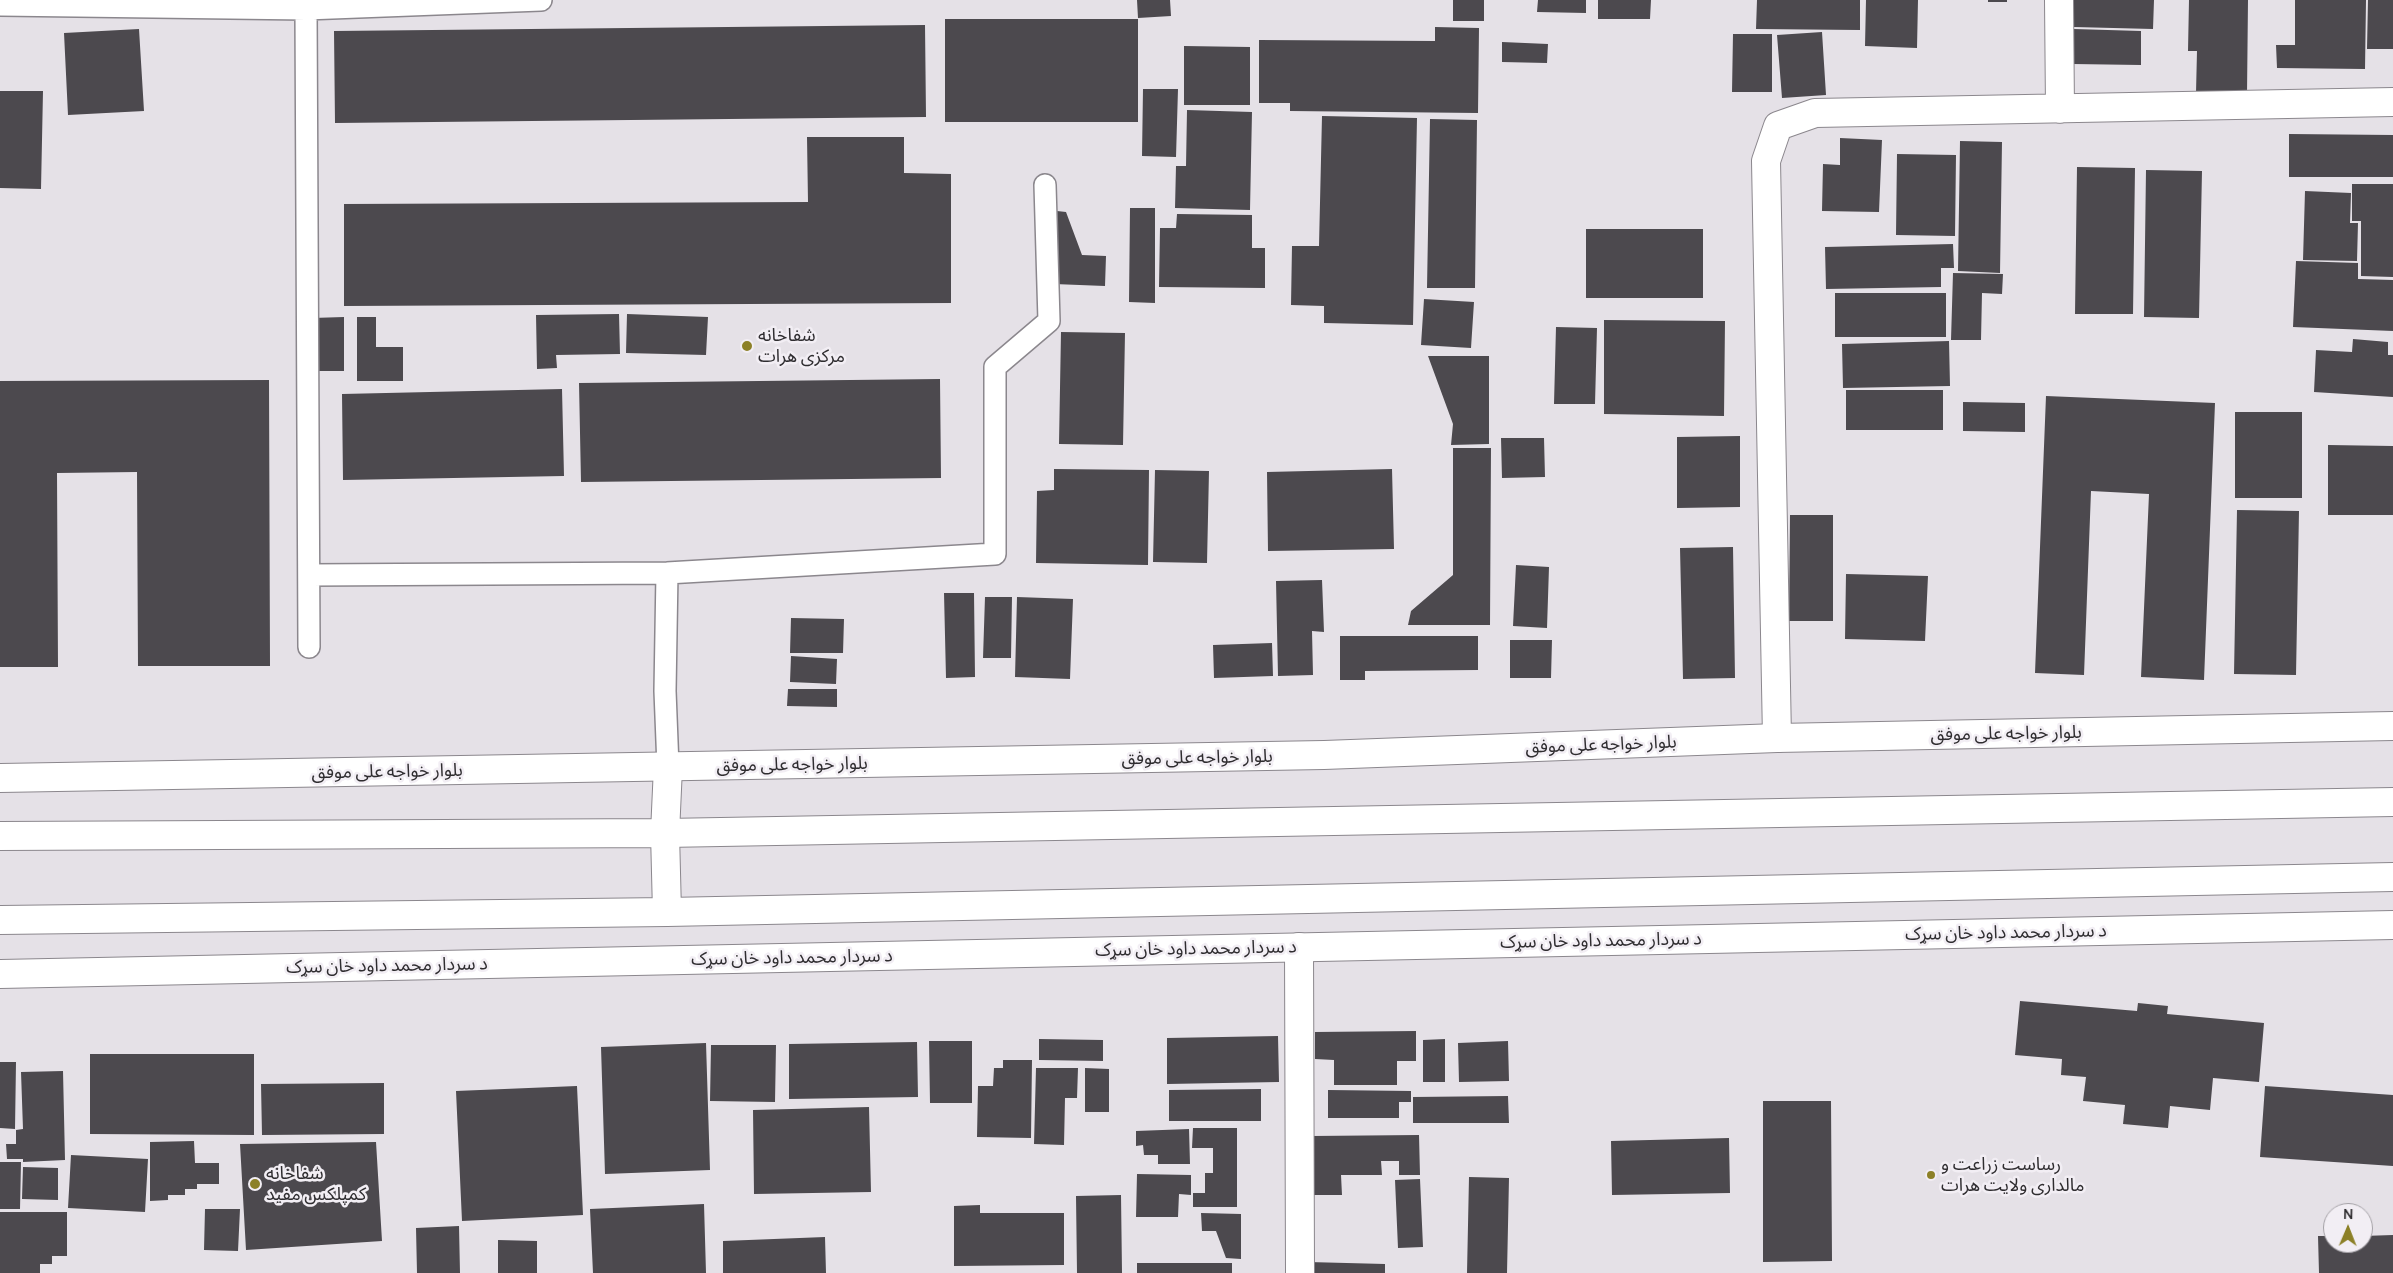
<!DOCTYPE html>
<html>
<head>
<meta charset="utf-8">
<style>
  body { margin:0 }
  #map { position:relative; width:2393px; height:1273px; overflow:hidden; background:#e5e1e7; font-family:Manrope,sans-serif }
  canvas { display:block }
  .north { position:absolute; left:2323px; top:1203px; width:50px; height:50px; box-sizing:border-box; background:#f2eef4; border:1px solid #a4a1a6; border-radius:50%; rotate:1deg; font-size:14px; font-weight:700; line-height:20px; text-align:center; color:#2f2d30 }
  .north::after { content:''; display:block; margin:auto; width:18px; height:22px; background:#8c8027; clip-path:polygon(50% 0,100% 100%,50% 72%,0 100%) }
</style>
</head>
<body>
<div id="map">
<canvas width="2393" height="1273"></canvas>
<div class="north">N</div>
</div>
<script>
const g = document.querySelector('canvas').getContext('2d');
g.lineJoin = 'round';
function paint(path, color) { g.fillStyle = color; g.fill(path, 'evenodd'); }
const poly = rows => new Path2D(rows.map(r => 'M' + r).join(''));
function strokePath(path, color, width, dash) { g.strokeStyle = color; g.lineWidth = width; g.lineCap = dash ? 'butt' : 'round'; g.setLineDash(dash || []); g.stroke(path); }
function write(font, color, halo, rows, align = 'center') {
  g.font = font + ' Manrope,"Noto Sans Arabic",sans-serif'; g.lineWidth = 5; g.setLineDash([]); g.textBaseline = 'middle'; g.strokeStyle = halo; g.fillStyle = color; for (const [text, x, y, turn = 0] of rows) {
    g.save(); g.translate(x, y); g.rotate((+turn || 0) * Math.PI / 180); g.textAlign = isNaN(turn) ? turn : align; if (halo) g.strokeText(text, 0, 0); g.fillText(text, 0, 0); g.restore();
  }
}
paint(poly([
  [1137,0,1170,0,1171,16,1138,18],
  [1453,0,1484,0,1484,21,1453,21],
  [1538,0,1586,0,1586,13,1537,12],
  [1598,0,1651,0,1650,19,1598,19],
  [1757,0,1860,0,1860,30,1756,29],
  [1866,0,1918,0,1917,48,1865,46],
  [1988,0,2007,0,2007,2,1988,2],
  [2074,0,2154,0,2153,29,2074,27],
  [2189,0,2248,0,2247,94,2196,93,2197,51,2188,51],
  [2295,0,2366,0,2365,69,2277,68,2276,45,2295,45],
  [2368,0,2393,0,2393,49,2367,49],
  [945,19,1138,19,1138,122,945,122],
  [925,25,926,117,335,123,334,31],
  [1435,27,1479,28,1478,113,1290,111,1290,103,1259,103,1259,40,1435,41],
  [139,29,144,111,68,115,64,33],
  [2074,29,2141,31,2141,65,2073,64],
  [1822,32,1826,95,1782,98,1777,35],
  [1733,34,1772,34,1772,92,1732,92],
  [1502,42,1548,44,1547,63,1502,62],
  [1184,46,1250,47,1250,105,1184,105],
  [1143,89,1178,89,1176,157,1142,156],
  [0,91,43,91,41,189,0,188],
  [1187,110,1252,112,1250,210,1175,208,1176,166,1186,166],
  [1322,116,1417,118,1413,325,1324,323,1324,306,1291,305,1292,246,1319,246],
  [1430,119,1477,120,1475,288,1427,288],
  [2289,134,2393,135,2393,177,2289,177],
  [807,137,904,137,904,173,951,174,951,303,344,306,344,204,808,202],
  [1840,138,1882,140,1879,212,1822,211,1823,164,1840,165],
  [1960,141,2002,142,2000,273,1958,271],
  [1897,154,1956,155,1955,236,1896,235],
  [2077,167,2135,168,2133,314,2075,314],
  [2146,170,2202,171,2199,318,2144,317],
  [2352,184,2393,184,2393,277,2361,276,2361,221,2352,221],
  [2305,191,2351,193,2350,223,2358,223,2357,261,2303,260],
  [1130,208,1155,208,1155,303,1129,302],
  [1057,211,1066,212,1082,255,1106,256,1105,286,1054,284],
  [1177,214,1252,215,1252,248,1265,248,1265,288,1159,287,1160,228,1176,228],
  [1586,229,1703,229,1703,298,1586,298],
  [1953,244,1954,268,1941,268,1941,287,1826,289,1825,247],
  [2296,261,2358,263,2358,279,2393,280,2393,331,2293,327],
  [1953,273,2003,274,2002,294,1982,293,1981,340,1951,340],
  [1835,293,1946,293,1946,337,1835,337],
  [1424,299,1474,302,1471,348,1421,345],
  [619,314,620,354,556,355,557,368,537,369,536,315],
  [627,314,708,317,706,355,626,353],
  [344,317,344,371,312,371,312,318],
  [357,317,376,317,376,347,403,347,403,381,357,381],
  [1604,320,1725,321,1724,416,1604,414],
  [1556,327,1597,328,1595,404,1554,404],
  [1061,332,1125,333,1123,445,1059,444],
  [2353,339,2388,342,2388,355,2393,355,2393,397,2314,392,2316,350,2352,352],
  [1949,341,1950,386,1843,388,1842,344],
  [1428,356,1489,356,1489,444,1451,445,1453,424],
  [940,379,941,478,581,482,579,383],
  [269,380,270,666,138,666,137,472,57,473,58,667,0,667,0,381],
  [562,389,564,476,343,480,342,394],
  [1846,390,1943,390,1943,430,1846,430],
  [2046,396,2215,403,2204,680,2141,677,2149,494,2091,491,2084,675,2035,673],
  [1963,402,2025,403,2025,432,1963,431],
  [2235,412,2302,412,2302,498,2235,498],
  [1740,436,1740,507,1677,508,1677,437],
  [1501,438,1544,438,1545,477,1502,478],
  [2328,445,2393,446,2393,515,2328,515],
  [1453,448,1491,448,1490,625,1408,625,1411,611,1453,575],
  [1054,469,1149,470,1148,565,1036,563,1037,491,1054,490],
  [1392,469,1394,549,1268,551,1267,472],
  [1155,470,1209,471,1207,563,1153,562],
  [2237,510,2299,511,2296,675,2234,674],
  [1790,515,1833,515,1833,621,1789,621],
  [1733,547,1735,678,1683,679,1680,548],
  [1516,565,1549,567,1547,628,1513,626],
  [1846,574,1928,576,1925,641,1845,639],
  [1322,580,1324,632,1312,631,1313,675,1278,676,1276,581],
  [944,593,974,593,975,677,946,678],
  [985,597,1012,597,1011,658,983,658],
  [1017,597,1073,599,1070,679,1015,677],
  [791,618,844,619,843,653,790,653],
  [1340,636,1478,636,1478,670,1365,671,1365,680,1340,680],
  [1510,640,1552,640,1551,678,1510,678],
  [1272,643,1273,676,1214,678,1213,645],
  [791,656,837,659,836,684,790,682],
  [788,689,837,689,837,707,787,706],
  [2020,1001,2137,1011,2138,1003,2168,1006,2167,1014,2264,1023,2259,1082,2213,1078,2210,1110,2170,1106,2168,1128,2123,1124,2125,1105,2083,1101,2086,1077,2061,1075,2062,1059,2015,1055],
  [1416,1031,1416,1061,1397,1061,1397,1085,1334,1085,1334,1060,1315,1059,1315,1032],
  [1278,1036,1279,1082,1167,1084,1167,1038],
  [1039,1039,1103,1040,1103,1061,1039,1060],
  [1445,1039,1445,1082,1423,1082,1423,1040],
  [929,1041,972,1041,972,1103,930,1103],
  [1508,1041,1509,1081,1459,1082,1458,1043],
  [917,1042,918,1097,789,1099,789,1044],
  [706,1043,710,1170,605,1174,601,1047],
  [711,1045,776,1045,775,1102,710,1101],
  [90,1054,254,1054,254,1135,90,1134],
  [1003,1060,1032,1060,1031,1138,977,1137,978,1086,993,1086,994,1068,1003,1068],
  [0,1062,16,1062,15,1129,0,1128],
  [1036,1068,1078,1068,1077,1098,1065,1098,1064,1145,1034,1144],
  [1085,1068,1109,1069,1109,1112,1085,1112],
  [63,1071,65,1160,23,1162,23,1159,7,1159,6,1144,16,1144,16,1130,23,1129,21,1072],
  [384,1083,384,1134,262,1135,261,1084],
  [577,1086,583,1215,462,1221,456,1091],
  [2265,1086,2393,1095,2393,1166,2260,1157],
  [1261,1089,1261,1121,1169,1121,1169,1090],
  [1328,1090,1411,1091,1411,1102,1399,1102,1399,1118,1328,1118],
  [1508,1096,1509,1123,1413,1123,1413,1097],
  [1763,1101,1831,1101,1832,1261,1763,1262],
  [869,1107,871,1192,754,1194,753,1110],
  [1193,1128,1237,1128,1237,1207,1193,1207,1193,1193,1205,1193,1205,1173,1213,1173,1213,1148,1192,1148],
  [1189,1129,1190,1164,1158,1164,1158,1155,1144,1155,1143,1145,1136,1146,1136,1131],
  [1419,1135,1420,1175,1399,1175,1399,1161,1381,1161,1382,1175,1341,1175,1342,1195,1304,1195,1312,1136],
  [1729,1138,1730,1193,1612,1195,1611,1141],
  [194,1141,195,1163,219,1163,219,1184,197,1184,197,1189,185,1189,185,1195,168,1195,168,1200,150,1201,150,1142],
  [376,1142,382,1241,246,1250,240,1144],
  [71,1155,148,1159,145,1212,68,1208],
  [0,1162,21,1162,20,1209,0,1209],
  [23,1167,58,1168,58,1200,22,1199],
  [1137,1174,1191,1175,1191,1195,1179,1194,1178,1217,1136,1217],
  [1469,1177,1509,1178,1507,1273,1467,1273],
  [1420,1179,1423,1247,1398,1248,1395,1180],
  [1121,1195,1122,1273,1077,1273,1076,1196],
  [704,1204,706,1273,593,1273,590,1209],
  [980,1205,980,1213,1064,1213,1064,1265,954,1266,954,1206],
  [205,1209,240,1209,238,1251,204,1250],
  [0,1212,67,1212,67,1256,52,1256,52,1264,40,1264,40,1273,0,1273],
  [1201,1213,1241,1214,1241,1259,1226,1258,1216,1231,1202,1231],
  [459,1226,460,1273,417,1273,416,1228],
  [2393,1235,2393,1273,2319,1273,2318,1236,2333,1236,2333,1243,2363,1243,2363,1236],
  [825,1237,826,1273,723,1273,723,1241],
  [498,1240,537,1241,537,1273,498,1273],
  [1308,1262,1385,1264,1385,1273,1308,1273],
  [1137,1263,1232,1263,1232,1273,1137,1273]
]), '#4c494e');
const lane = poly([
  [0,5,306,9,541,0],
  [306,9,309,647],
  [667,573,665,691,668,767],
  [310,575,667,573,995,554,995,367,1049,321,1045,185]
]);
const street = poly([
  [2059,0,2060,109],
  [1777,738,1766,161,1778,126,1815,113,2393,102],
  [1299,947,1300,1273]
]);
const secondary = poly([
  [0,778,1324,755,1777,738,2393,726],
  [0,974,2393,925]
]);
const highway = poly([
  [0,836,665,833,2393,802],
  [667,912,665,833,668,767],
  [0,920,667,912,2393,877]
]);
strokePath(lane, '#8b878d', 24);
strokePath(street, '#8b878d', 30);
strokePath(secondary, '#8b878d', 30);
strokePath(highway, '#8b878d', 30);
strokePath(lane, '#fff', 21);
strokePath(street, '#fff', 28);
strokePath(secondary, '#fff', 28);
strokePath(highway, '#fff', 28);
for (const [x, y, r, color] of [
  [747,346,6,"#8c8027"],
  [1931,1175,5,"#8c8027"],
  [255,1184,6,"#8c8027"]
]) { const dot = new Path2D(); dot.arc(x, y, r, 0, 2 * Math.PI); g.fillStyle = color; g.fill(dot); strokePath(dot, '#f2eef4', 2); }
write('18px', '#2f2d30', '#f2eef4', [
  ["شفاخانه",758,336],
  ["مرکزی هرات",758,357],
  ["رساست زراعت و",1941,1165],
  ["مالداری ولایت هرات",1941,1186],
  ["شفاخانه",266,1174],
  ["کمپلکس مفید",266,1195]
], 'left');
write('18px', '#2f2d30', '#f2eef4', [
  ["بلوار خواجه علی موفق",2006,734,-1],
  ["بلوار خواجه علی موفق",1601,745,-2],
  ["بلوار خواجه علی موفق",1197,758,-1],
  ["بلوار خواجه علی موفق",792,765,-1],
  ["بلوار خواجه علی موفق",387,772,-1],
  ["د سردار محمد داود خان سړک",2006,933,-1],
  ["د سردار محمد داود خان سړک",1601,941,-1],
  ["د سردار محمد داود خان سړک",1196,949,-1],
  ["د سردار محمد داود خان سړک",792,958,-1],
  ["د سردار محمد داود خان سړک",387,966,-1]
]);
</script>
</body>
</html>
